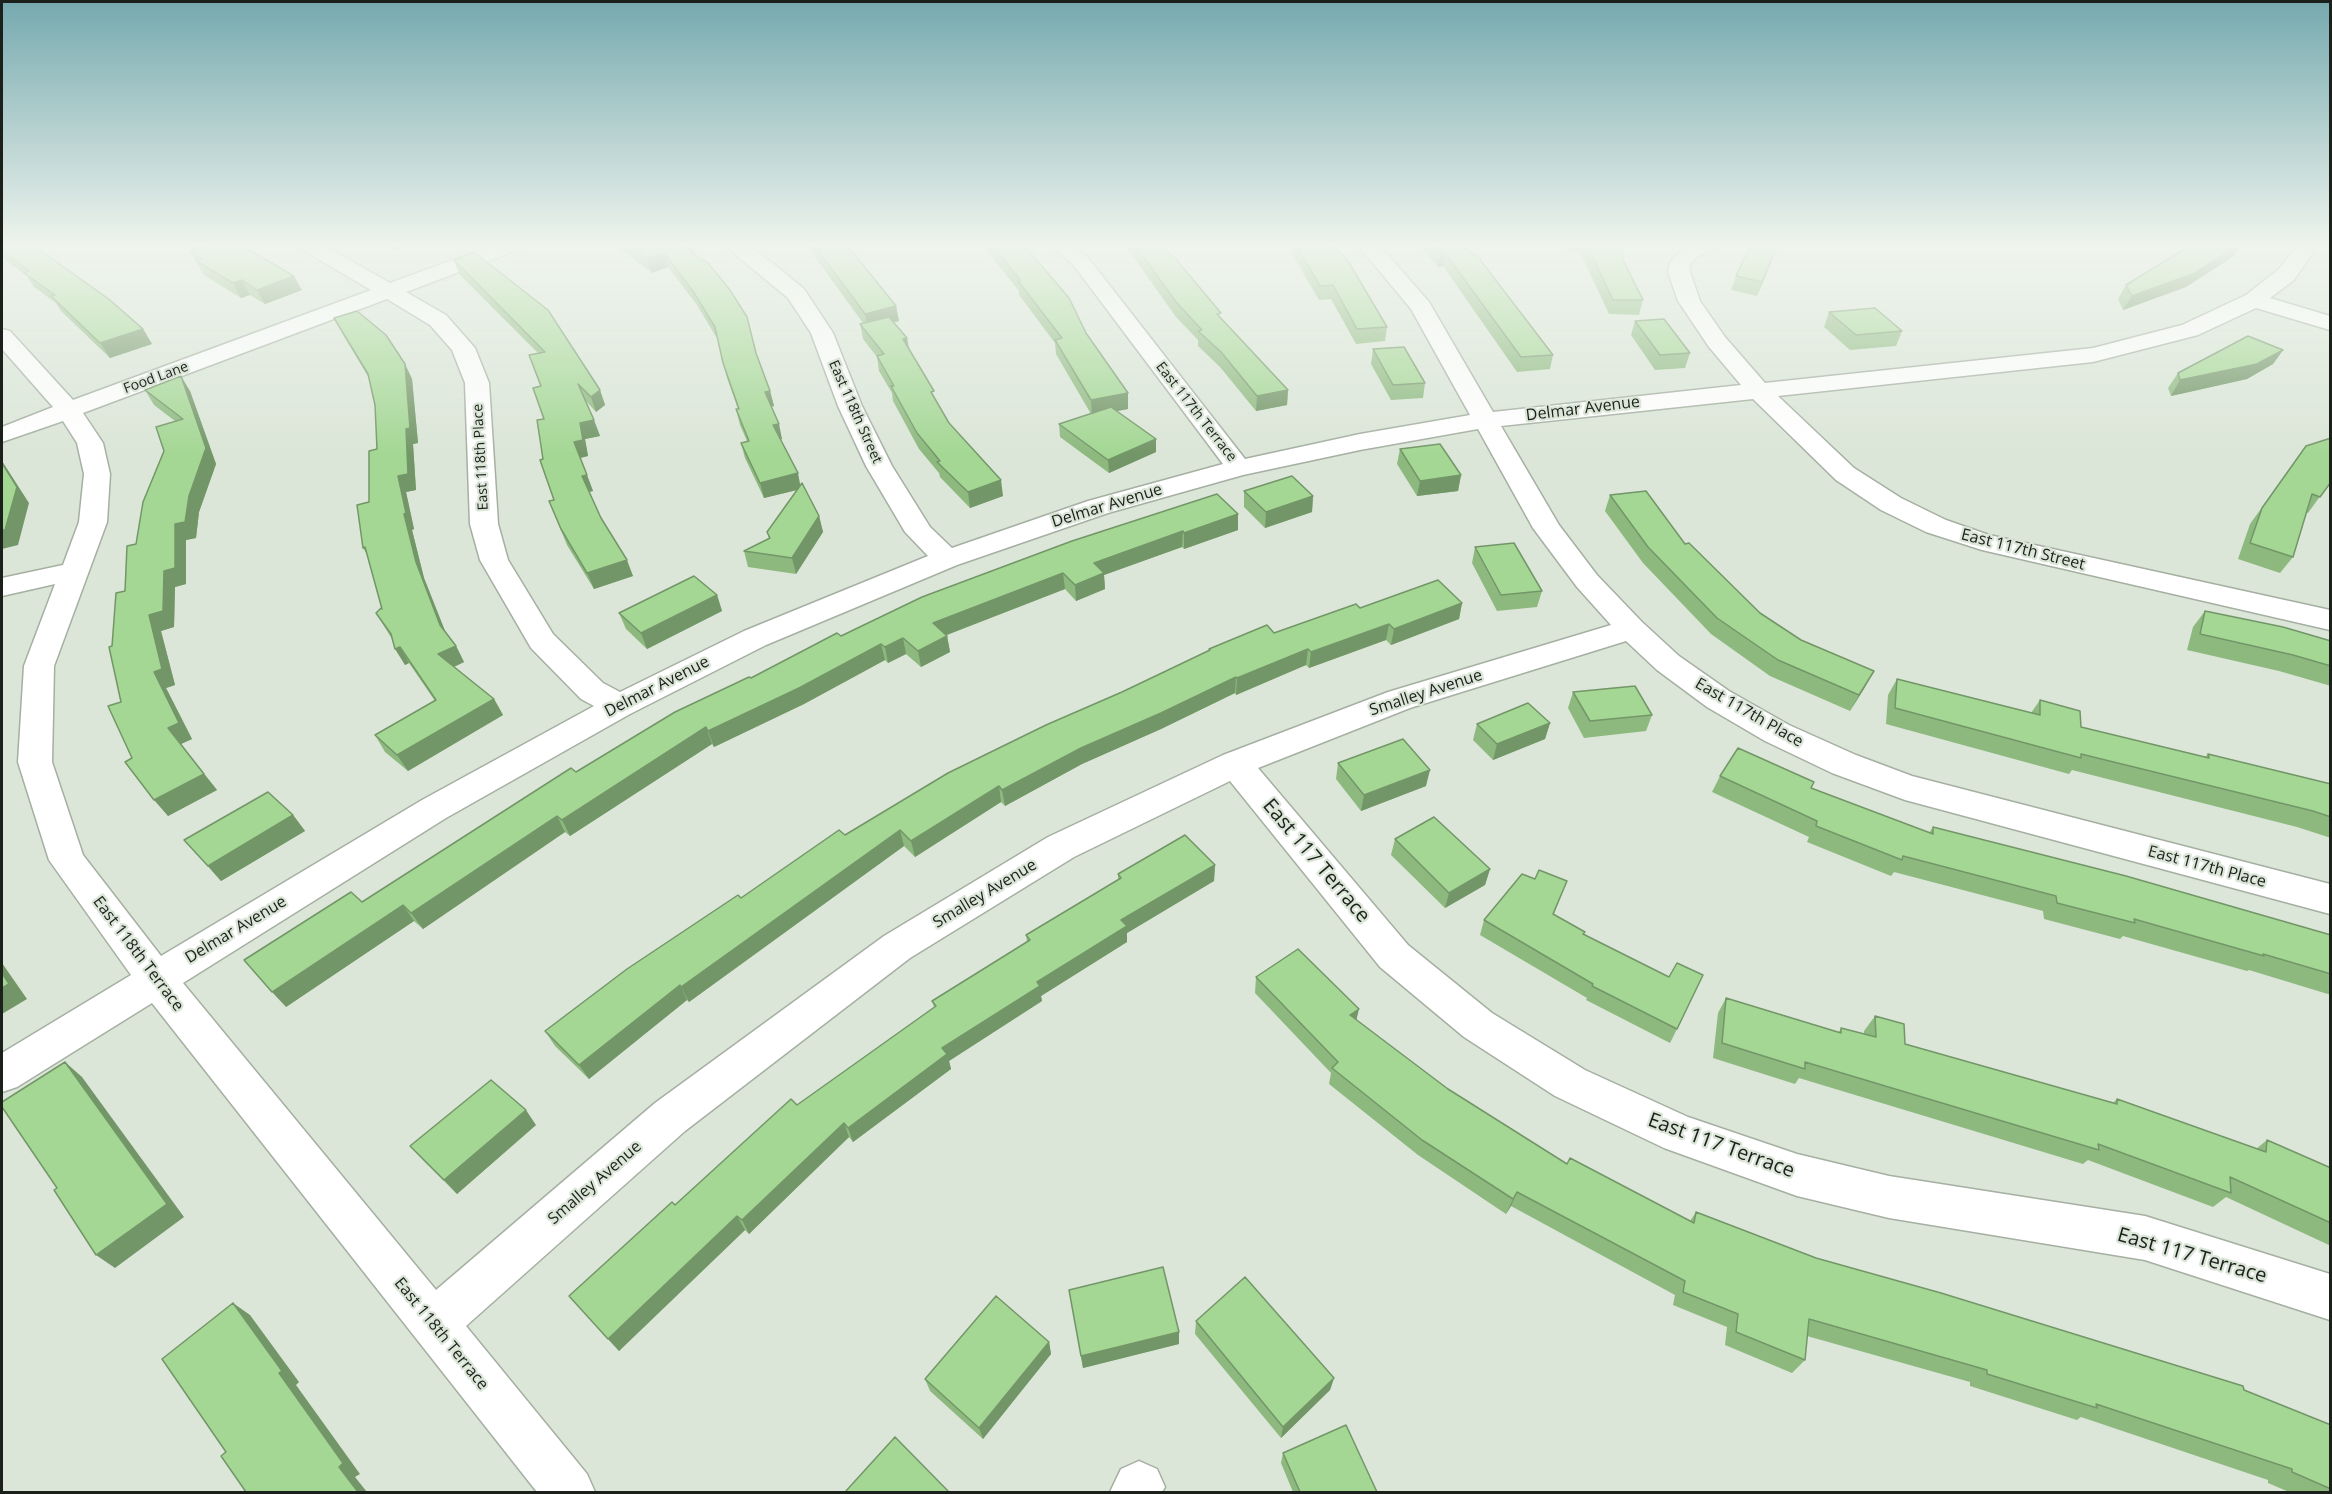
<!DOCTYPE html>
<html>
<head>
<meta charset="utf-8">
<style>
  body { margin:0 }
  #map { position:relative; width:2332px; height:1494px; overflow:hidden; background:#dbe6d8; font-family:"Open Sans",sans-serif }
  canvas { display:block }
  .frame { position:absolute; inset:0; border:3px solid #1c201b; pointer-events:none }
</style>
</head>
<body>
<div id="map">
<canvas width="2332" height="1494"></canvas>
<div class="frame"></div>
</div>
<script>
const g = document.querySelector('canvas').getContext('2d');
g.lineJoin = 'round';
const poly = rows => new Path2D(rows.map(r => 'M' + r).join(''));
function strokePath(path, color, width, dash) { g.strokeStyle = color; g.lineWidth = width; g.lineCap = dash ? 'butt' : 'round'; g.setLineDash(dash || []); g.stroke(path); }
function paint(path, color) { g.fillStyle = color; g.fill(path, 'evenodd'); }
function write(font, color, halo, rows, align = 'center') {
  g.font = font + ' "Open Sans",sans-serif'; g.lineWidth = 4.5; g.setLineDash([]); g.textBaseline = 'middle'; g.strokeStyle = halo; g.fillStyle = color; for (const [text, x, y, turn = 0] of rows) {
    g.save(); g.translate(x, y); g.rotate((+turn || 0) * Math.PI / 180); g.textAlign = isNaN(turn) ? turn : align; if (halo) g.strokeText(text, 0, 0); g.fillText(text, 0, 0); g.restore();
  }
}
const minor = poly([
  [298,245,323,245,390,283,494,245,523,245,520,249,406,292,446,315,475,348,489,383,498,524,508,560,553,634,603,683,620,692,744,631,928,556,905,532,866,466,838,406,811,333,788,298,724,245,747,245,775,265,804,289,833,333,862,406,892,466,930,527,952,548,1088,501,1223,464,1075,267,1052,245,1074,245,1089,259,1245,459,1360,434,1470,415,1411,309,1358,245,1379,245,1429,302,1493,412,1741,385,1709,347,1678,301,1668,272,1670,263,1682,249,1690,245,1718,245,1715,249,1696,257,1690,264,1690,272,1700,301,1725,337,1765,383,2093,348,2182,325,2246,295,2278,270,2298,245,2318,245,2294,280,2270,298,2330,316,2330,330,2256,308,2198,335,2093,362,1778,396,1854,468,1901,498,1946,520,1989,535,2330,610,2330,630,1982,550,1926,532,1881,510,1836,480,1753,399,1501,426,1559,525,1597,575,1642,622,1679,656,1729,691,1789,725,1856,755,1912,776,2330,884,2330,914,1905,800,1832,773,1765,741,1707,707,1657,670,1626,641,1410,708,1258,768,1408,945,1492,1013,1585,1070,1688,1117,1797,1154,1889,1176,2145,1216,2330,1274,2330,1320,2145,1260,1889,1218,1797,1196,1664,1148,1555,1096,1464,1037,1380,967,1230,781,1074,857,910,958,685,1131,466,1326,587,1474,595,1492,537,1492,152,1003,17,1087,2,1092,2,1053,131,975,49,860,18,762,24,666,55,584,2,596,2,578,63,565,79,522,84,474,77,443,63,421,2,442,2,427,53,407,2,349,2,329,10,331,73,400,371,290,301,249,298,245],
  [387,299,430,325,452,350,465,383,470,524,480,560,531,648,581,699,594,706,422,800,161,956,83,855,52,762,54,666,107,522,110,474,103,443,83,413,387,299],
  [1478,429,1533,528,1577,587,1611,625,1388,692,1223,755,1048,837,884,936,655,1103,436,1290,183,983,446,818,630,714,766,645,957,565,1108,513,1243,475,1360,450,1478,429],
  [1139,1461,1157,1469,1165,1487,1162,1492,1110,1492,1121,1469,1139,1461]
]);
strokePath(minor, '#a5afa2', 3);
paint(minor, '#fff');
paint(poly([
  [2,245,143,329,152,344,110,358,61,311,56,303,34,287,27,276,5,260,2,256],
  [184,245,241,245,302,290,265,304,250,295,241,298,204,275,190,252,193,251],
  [386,245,409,245,394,250],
  [615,245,693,245,696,255,756,353,770,391,774,406,771,407,782,439,780,440,800,485,819,516,823,532,796,574,748,567,744,551,769,539,767,532,797,490,764,498,745,458,741,443,747,441,740,425,736,409,738,409,727,378,718,340,697,305,668,267,652,273],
  [806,245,847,245,896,306,899,321,894,322,907,338,909,348,935,399,949,423,1003,496,970,508,940,477,939,473,919,449,893,401,892,393,879,371,877,357,863,339,860,324,863,323],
  [982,245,1024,245,1128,393,1128,409,1116,411,1156,452,1109,473,1060,437,1059,424,1091,414,1056,354,1055,343,1019,295,1019,291],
  [1125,245,1160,245,1221,318,1288,390,1287,405,1256,411,1220,367,1198,346,1198,340,1176,317],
  [1292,245,1333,245,1387,327,1385,341,1356,344,1331,299,1319,300,1291,252],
  [1420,245,1465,245,1553,355,1550,369,1517,372,1443,266,1438,267],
  [1565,245,1622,245,1623,260,1643,300,1639,315,1609,314,1580,252,1567,251],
  [2234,256,2186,287,2123,310,2118,299,2126,285],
  [454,260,600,390,605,405,596,412,586,401,600,436,585,439,588,456,580,458,593,491,589,492,601,518,633,576,594,589,567,545,549,501,554,500,543,459,544,419,538,353,459,274],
  [1772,260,1757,296,1731,290,1736,276],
  [1829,312,1902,331,1896,346,1850,350,1824,327],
  [334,318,405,364,412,379,418,443,413,444,416,490,406,492,414,529,412,530,424,578,445,631,456,646,464,662,454,667,494,699,503,715,408,771,385,752,375,735,435,701,409,663,405,665,392,639,376,613,382,609,368,556,363,548,377,449,375,405,369,378,342,333],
  [1635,321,1690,353,1685,368,1655,370,1631,335],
  [1373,349,1425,383,1423,398,1391,400,1371,364],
  [2283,350,2273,364,2247,379,2171,396,2168,388,2178,373],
  [145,390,190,391,216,464,199,512,196,538,186,540,186,584,175,587,174,627,161,631,175,685,166,688,192,739,181,744,217,790,168,816,132,758,121,702,112,646,136,544,164,451,175,421,154,405],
  [2331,438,2331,484,2329,484,2308,513,2306,512,2293,557,2280,573,2238,559,2250,524,2306,446],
  [1400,449,1461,475,1458,491,1417,496,1397,464],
  [1244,491,1313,496,1312,512,1265,528,1244,507],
  [1610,495,1685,544,1760,613,1865,687,1850,711,1770,676,1711,634,1643,563,1605,511],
  [1238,514,1238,530,1184,549,1182,547,1104,575,1105,589,1076,601,1065,589,947,635,950,652,921,667,906,654,888,663,885,660,804,704,714,747,712,744,570,836,565,832,423,929,414,921,286,1007,362,902,576,772,751,678,841,636],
  [1475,547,1542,591,1537,607,1497,611,1472,563],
  [717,595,722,611,647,649,626,629,619,613],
  [1462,603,1459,619,1391,645,1386,640,1309,668,1306,665,1236,695,1235,693,1161,729,1082,764,1005,806,1001,802,915,857,904,846,689,1002,687,1000,589,1079,555,1046,545,1031,741,898,845,835,1122,692,1209,651,1209,649,1274,633,1360,608],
  [2205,611,2331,641,2331,686,2279,671,2187,650,2193,627],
  [1897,679,2031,713,2040,700,2081,727,2205,757,2208,754,2331,784,2331,838,2297,827,2072,770,2069,774,1886,724,1888,695],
  [1573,692,1652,715,1646,731,1584,738,1568,708],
  [1550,723,1545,739,1493,760,1473,740,1477,724],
  [1338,763,1426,786,1361,811,1336,779],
  [1720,776,1811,788,1929,833,1933,827,2331,935,2331,995,2249,970,2247,971,2123,936,2120,939,2044,919,2043,911,1894,872,1891,876,1807,842,1809,837,1712,792],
  [293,815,305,831,221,881,184,840],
  [1395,839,1490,869,1485,885,1445,908,1391,855],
  [1215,865,1214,881,1127,933,1127,942,1041,996,1042,1001,949,1061,951,1069,853,1142,849,1137,749,1234,745,1230,619,1351,569,1296,675,1205,934,1007,932,1001,1027,942,1026,935,1118,880,1118,874],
  [1535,879,1567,881,1554,914,1584,935,1677,1029,1670,1043,1586,1000,1587,998,1480,935,1484,920],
  [1256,977,1356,1020,1448,1089,1567,1164,1690,1221,1696,1212,1816,1258,2244,1390,2331,1425,2331,1492,2289,1492,2268,1483,2268,1480,2081,1417,2077,1420,1970,1386,1970,1382,1807,1336,1805,1360,1792,1373,1725,1345,1727,1327,1673,1305,1675,1295,1511,1206,1506,1214,1418,1155,1329,1084,1331,1073,1255,993],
  [1726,998,1839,1032,1841,1028,1864,1034,1864,1031,1875,1016,1905,1044,2113,1103,2117,1099,2256,1149,2267,1140,2331,1168,2331,1246,2226,1197,2213,1207,2088,1160,2083,1164,1799,1078,1795,1084,1713,1058,1718,1013],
  [536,1125,457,1194,423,1160,410,1146],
  [1069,1290,1179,1332,1179,1344,1083,1368],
  [1196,1321,1334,1378,1330,1390,1281,1438,1195,1334],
  [1049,1342,1051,1354,983,1439,930,1391,925,1379],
  [1283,1453,1377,1492,1293,1492,1281,1463]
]), '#8db97f');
paint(poly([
  [195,245,229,245,200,255],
  [392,245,409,245,394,250],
  [689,245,693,245,696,258,683,247],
  [2238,245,2241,245,2234,256,2186,287,2123,310,2132,296],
  [1777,246,1772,260,1757,296,1762,282],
  [664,253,668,267,652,273,647,258],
  [1440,253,1445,253,1443,266,1438,267],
  [294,276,302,290,265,304,257,290],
  [242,280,250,295,241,298,233,283],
  [896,306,899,321,868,329,865,314],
  [143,329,152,344,110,358,100,343],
  [907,338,909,353,903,339],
  [2283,350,2273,364,2247,379,2171,396,2180,380],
  [405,364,412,379,418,443,413,444,416,490,406,492,414,529,412,530,424,578,449,641,440,625,416,562,404,514,398,476,406,429],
  [181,376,190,391,216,464,199,512,196,538,186,540,186,584,175,587,174,627,161,631,175,685,166,688,192,739,181,744,168,728,154,672,149,615,164,571,175,524,185,522],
  [600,390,605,405,596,412,591,397],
  [1288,390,1287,405,1256,411,1257,396],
  [770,391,774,406,769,407,765,392],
  [1128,393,1128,409,1092,416,1091,400],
  [594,420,600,436,585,439,588,456,580,458,574,442,580,423],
  [779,424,782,439,777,440,773,425],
  [1156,439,1156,452,1109,473,1108,460],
  [2,461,29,503,18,545,2,549],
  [798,473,801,489,764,498,760,483],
  [587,475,593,491,588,492,582,476],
  [1461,475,1458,491,1417,496,1420,481],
  [1001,480,1003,496,970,508,968,492],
  [1313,496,1312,512,1265,528,1266,512],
  [1238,514,1238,530,1184,549,1184,533],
  [819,516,823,532,796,574,792,558],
  [1183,531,1182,547,1104,575,1105,589,1076,601,1075,585,1094,563],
  [627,560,633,576,594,589,587,573],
  [1063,573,1065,589,936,639,933,623],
  [717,595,722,611,647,649,641,633],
  [1462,603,1459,619,1391,645,1394,629],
  [1389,624,1386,640,1309,668,1311,652],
  [947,636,950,652,921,667,918,651],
  [903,638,906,654,888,663,885,647],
  [881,644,885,660,804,704,714,747,708,731],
  [456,646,464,662,447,670,438,654],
  [400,647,409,663,405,665,395,649],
  [1308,649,1306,665,1236,695,1237,678],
  [1874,671,1865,687,1850,711,1859,695],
  [1236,677,1235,693,1161,729,1082,764,1005,806,1002,790,1081,748],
  [494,699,503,715,408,771,397,755],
  [1550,723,1545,739,1493,760,1497,744],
  [706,727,712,744,570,836,562,820],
  [1430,770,1426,786,1361,811,1364,795],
  [204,774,217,790,168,816,154,800],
  [999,786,1001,802,915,857,911,841],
  [293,815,305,831,221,881,208,866],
  [557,816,565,832,423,929,411,913],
  [900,830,904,846,689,1002,681,987],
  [1215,865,1214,881,1127,933,1127,942,1041,996,1042,1001,949,1061,951,1069,853,1142,848,1128,942,1048,1037,982,1121,920],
  [1490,869,1485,885,1445,908,1449,893],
  [403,905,414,921,286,1007,272,992],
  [2,963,27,999,2,1014],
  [680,985,687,1000,589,1079,579,1065],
  [1359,1009,1355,1026,1350,1015],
  [65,1062,82,1077,184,1217,115,1268,96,1255],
  [526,1110,536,1125,457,1194,444,1180],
  [844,1123,849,1137,749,1234,742,1220],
  [1517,1192,1511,1206,1506,1214,1513,1199],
  [737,1216,745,1230,619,1351,608,1339],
  [233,1303,250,1315,299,1382,296,1385,360,1474,355,1477,367,1492,358,1492,339,1467],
  [1179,1332,1179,1344,1083,1368,1081,1356],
  [1049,1342,1051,1354,983,1439,979,1428],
  [1334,1378,1330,1390,1281,1438,1283,1427]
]), '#739668');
const building = poly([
  [2,245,33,245,110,300,143,329,100,343,51,296,55,295,24,273,29,271,2,250,2,245],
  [210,245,241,245,294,276,257,290,242,280,233,283,196,261,202,259,190,252,210,245],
  [629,245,689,245,683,247,708,263,730,290,747,317,756,353,770,391,765,392,779,424,773,425,798,473,760,483,741,443,749,441,736,409,739,409,723,363,715,327,693,291,664,253,647,258,629,245],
  [814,245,847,245,896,306,865,314,814,245],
  [992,245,1024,245,1069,298,1086,333,1128,393,1091,400,1055,340,1062,338,1018,281,1020,280,992,245],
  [1135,245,1160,245,1175,258,1221,313,1217,314,1288,390,1257,396,1221,352,1198,331,1202,330,1176,302,1135,245],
  [1296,245,1333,245,1348,261,1387,327,1357,329,1333,285,1320,286,1296,245],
  [1433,245,1465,245,1473,255,1475,253,1553,355,1521,357,1445,253,1440,253,1433,245],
  [1587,245,1622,245,1623,260,1643,300,1613,300,1587,245],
  [2191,245,2238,245,2195,273,2132,296,2126,285,2191,245],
  [1777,246,1762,282,1736,276,1748,250,1777,246],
  [474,252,548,310,600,390,591,397,578,384,594,420,580,423,583,440,574,442,587,475,582,476,601,518,627,560,587,573,561,529,549,501,554,500,540,460,543,459,537,420,544,419,533,388,541,386,529,355,545,352,454,260,474,252],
  [1875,308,1902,331,1856,335,1829,312,1875,308],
  [357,311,386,335,405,364,410,428,406,429,408,474,398,476,406,513,404,514,416,562,440,625,456,646,438,654,494,699,397,755,375,735,436,700,400,647,395,649,391,634,376,613,381,608,382,609,365,547,363,548,357,505,369,502,369,451,377,449,375,405,368,374,334,318,357,311],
  [889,317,907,338,903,339,934,391,931,392,949,423,1001,480,968,492,937,462,940,461,917,433,891,386,894,386,877,356,884,354,860,324,889,317],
  [1664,319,1690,353,1660,355,1635,321,1664,319],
  [2248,336,2283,350,2257,364,2180,380,2178,373,2248,336],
  [1404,347,1425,383,1393,385,1373,349,1404,347],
  [181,376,206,448,189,496,185,522,175,524,175,568,164,571,163,611,149,615,162,669,154,672,179,723,168,728,204,774,154,800,125,762,132,758,108,706,121,702,109,647,112,646,116,593,125,591,127,546,136,544,143,502,164,451,156,427,183,419,145,390,181,376],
  [1111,407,1156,439,1108,460,1059,424,1111,407],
  [2331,438,2331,482,2320,497,2312,494,2293,557,2250,543,2262,508,2306,446,2331,438],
  [1440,444,1461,475,1420,481,1400,449,1440,444],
  [2,463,17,487,5,530,2,530,2,463],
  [1292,476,1313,496,1266,512,1244,491,1292,476],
  [802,483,819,516,792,558,744,551,770,538,767,532,802,483],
  [1646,491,1685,544,1689,543,1760,613,1801,640,1874,671,1859,695,1778,660,1717,618,1648,547,1610,495,1646,491],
  [1217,494,1238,514,1184,533,1183,531,1094,563,1104,573,1075,585,1063,573,933,623,947,636,918,651,903,638,885,647,881,644,799,688,708,731,706,727,562,820,557,816,411,913,403,905,272,992,244,960,351,892,362,902,571,768,576,772,675,712,749,677,751,678,837,633,841,636,922,597,1072,541,1217,494],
  [1514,543,1542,591,1501,595,1475,547,1514,543],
  [694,576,717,595,641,633,619,613,694,576],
  [1438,580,1462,603,1394,629,1389,624,1311,652,1308,649,1237,678,1236,677,1161,713,1081,748,1002,790,999,786,911,841,900,830,681,987,680,985,579,1065,545,1031,627,969,738,895,741,898,839,830,845,835,948,773,1046,725,1122,692,1210,650,1209,649,1267,625,1274,633,1356,604,1360,608,1438,580],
  [2205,611,2283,627,2331,641,2331,666,2293,655,2200,634,2205,611],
  [1897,679,2040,715,2040,700,2080,711,2081,727,2209,758,2208,754,2331,784,2331,817,2313,811,2081,754,2081,758,1895,708,1897,679],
  [1635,686,1652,715,1590,721,1573,692,1635,686],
  [1528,703,1550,723,1497,744,1477,724,1528,703],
  [1403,739,1430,770,1364,795,1338,763,1403,739],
  [1738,748,1814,782,1811,788,1933,834,1933,827,2126,876,2331,935,2331,974,2263,954,2264,956,2134,919,2135,923,2057,903,2056,896,1903,856,1902,860,1816,826,1817,821,1720,776,1738,748],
  [268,792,293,815,208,866,184,840,268,792],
  [1434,817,1490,869,1449,893,1395,839,1434,817],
  [1185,835,1215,865,1121,920,1127,926,1037,982,1040,986,942,1048,947,1054,848,1128,844,1123,742,1220,737,1216,608,1339,569,1296,672,1202,675,1205,791,1099,797,1105,936,1006,932,1001,1030,940,1026,935,1121,878,1118,874,1185,835],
  [1539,870,1567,881,1553,914,1585,932,1583,934,1669,977,1677,963,1703,975,1677,1029,1592,986,1593,984,1484,920,1522,874,1535,879,1539,870],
  [1298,949,1359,1009,1350,1015,1448,1089,1567,1164,1570,1158,1694,1223,1696,1212,1816,1258,1941,1293,2243,1386,2244,1390,2331,1425,2331,1489,2292,1472,2292,1469,2096,1404,2097,1408,1987,1374,1987,1370,1809,1319,1805,1360,1736,1332,1738,1314,1683,1292,1685,1281,1517,1192,1513,1199,1422,1140,1332,1068,1338,1062,1256,977,1298,949],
  [2,973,9,984,2,988,2,973],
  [1726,998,1841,1033,1841,1028,1876,1037,1875,1016,1904,1024,1905,1044,2117,1104,2117,1099,2266,1152,2267,1140,2331,1168,2331,1223,2230,1177,2231,1193,2098,1144,2099,1150,1805,1062,1805,1069,1722,1043,1726,998],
  [65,1062,167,1204,96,1255,54,1190,57,1188,2,1107,2,1102,65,1062],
  [491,1080,526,1110,444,1180,410,1146,491,1080],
  [1163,1267,1179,1332,1081,1356,1069,1290,1163,1267],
  [1245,1277,1334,1378,1283,1427,1196,1321,1245,1277],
  [996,1296,1049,1342,979,1428,925,1379,996,1296],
  [233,1303,282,1371,279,1373,343,1463,339,1467,358,1492,246,1492,221,1456,226,1452,162,1359,233,1303],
  [1346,1425,1377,1492,1300,1492,1283,1453,1346,1425],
  [895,1437,948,1491,946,1492,845,1492,895,1437]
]);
paint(building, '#a4d794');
strokePath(building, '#739668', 1.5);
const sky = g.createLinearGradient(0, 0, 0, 454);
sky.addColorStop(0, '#75a9af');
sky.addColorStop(0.54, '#eff4ed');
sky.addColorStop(1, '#eff4ed00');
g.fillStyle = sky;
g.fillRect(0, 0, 2332, 454);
write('14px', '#1c201b', '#dbe6d8', [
  ["Food Lane",156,378,-20],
  ["East 118th Street",855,412,66],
  ["East 117th Terrace",1196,412,52],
  ["East 118th Place",481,457,-93]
]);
write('16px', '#1c201b', '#dbe6d8', [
  ["Delmar Avenue",1583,409,-7],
  ["Delmar Avenue",1107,506,-17],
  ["East 117th Street",2023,550,14],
  ["Delmar Avenue",657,687,-27],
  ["Smalley Avenue",1426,693,-18],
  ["East 117th Place",1749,713,30],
  ["East 117th Place",2207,867,15],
  ["Smalley Avenue",985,894,-31],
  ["Delmar Avenue",236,930,-31],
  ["East 118th Terrace",138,954,53],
  ["Smalley Avenue",595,1183,-41],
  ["East 118th Terrace",441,1334,51]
]);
write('20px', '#1c201b', '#dbe6d8', [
  ["East 117 Terrace",1316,861,50],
  ["East 117 Terrace",1721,1146,20],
  ["East 117 Terrace",2192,1256,16]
]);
</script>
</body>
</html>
